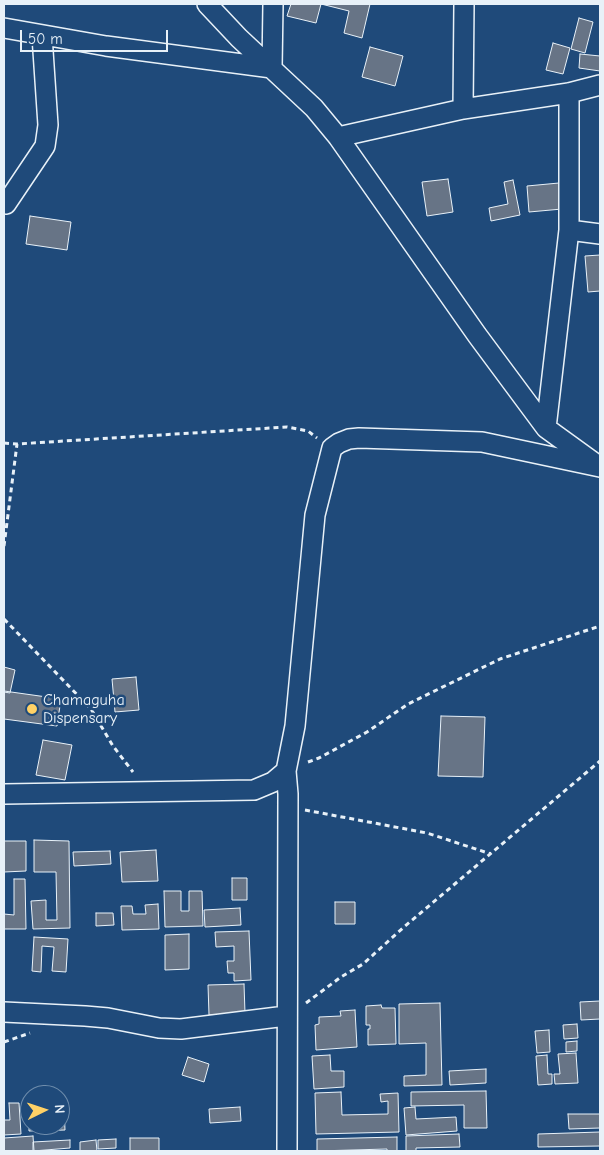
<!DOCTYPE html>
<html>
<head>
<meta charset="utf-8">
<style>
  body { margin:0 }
  #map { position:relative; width:604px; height:1155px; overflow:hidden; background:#1f4a7a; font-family:"Comic Neue",sans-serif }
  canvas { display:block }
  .frame { position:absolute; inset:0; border:5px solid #e8f1f8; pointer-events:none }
  .north { position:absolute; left:20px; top:1085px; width:50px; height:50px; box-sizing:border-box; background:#1f4a7a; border:1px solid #6f8dac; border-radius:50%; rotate:86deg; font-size:14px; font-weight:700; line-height:20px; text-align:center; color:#e8f1f8 }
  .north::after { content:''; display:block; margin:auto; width:18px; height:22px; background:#ffd166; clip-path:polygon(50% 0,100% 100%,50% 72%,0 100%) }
  .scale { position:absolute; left:20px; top:30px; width:148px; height:22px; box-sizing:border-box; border:2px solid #e8f1f8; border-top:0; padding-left:6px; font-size:15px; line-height:18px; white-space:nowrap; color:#e8f1f8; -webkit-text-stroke:4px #1f4a7a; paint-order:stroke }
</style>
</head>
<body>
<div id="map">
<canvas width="604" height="1155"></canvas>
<div class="frame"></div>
<div class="north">N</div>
<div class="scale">50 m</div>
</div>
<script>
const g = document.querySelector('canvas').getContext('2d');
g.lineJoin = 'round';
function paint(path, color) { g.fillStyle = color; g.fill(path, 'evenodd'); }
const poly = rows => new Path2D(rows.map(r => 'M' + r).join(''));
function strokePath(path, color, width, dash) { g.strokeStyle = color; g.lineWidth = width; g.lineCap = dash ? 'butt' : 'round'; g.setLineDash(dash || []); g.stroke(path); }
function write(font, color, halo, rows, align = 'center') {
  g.font = font + ' "Comic Neue",sans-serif'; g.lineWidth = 5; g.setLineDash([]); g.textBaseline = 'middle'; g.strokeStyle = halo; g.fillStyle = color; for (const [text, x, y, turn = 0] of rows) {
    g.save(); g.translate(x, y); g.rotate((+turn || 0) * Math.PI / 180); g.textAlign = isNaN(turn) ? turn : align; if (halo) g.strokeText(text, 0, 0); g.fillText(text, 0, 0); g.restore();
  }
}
const building = poly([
  [291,4,321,4,316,23,287,16,291,4],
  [321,4,370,4,362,38,344,33,349,11,321,4],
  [579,18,593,22,585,53,571,49,579,18],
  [553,43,570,48,563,74,546,70,553,43],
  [370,47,403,56,395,86,362,77,370,47],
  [580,54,600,56,600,71,579,68,580,54],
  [448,179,453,212,427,216,422,182,448,179],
  [513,180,520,215,491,221,489,208,508,204,504,182,513,180],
  [559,183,562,209,529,212,527,186,559,183],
  [30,216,71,222,67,250,26,244,30,216],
  [600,255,600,291,588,292,585,256,600,255],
  [4,667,15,670,10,693,4,692,4,667],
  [136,677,139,710,115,712,112,679,136,677],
  [4,691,61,699,57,726,4,719,4,691],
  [441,716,485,717,483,777,438,776,441,716],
  [43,740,72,745,65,780,36,775,43,740],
  [34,840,69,841,70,928,33,929,31,901,46,900,46,920,57,920,56,872,34,872,34,840],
  [4,841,26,841,26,871,4,872,4,841],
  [156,850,158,881,122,882,120,852,156,850],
  [110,851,111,864,74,866,73,852,110,851],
  [232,878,247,878,247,900,232,900,232,878],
  [14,879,25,879,26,929,4,929,4,914,14,915,14,879],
  [164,891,181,891,181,911,189,911,189,891,202,891,203,926,165,927,164,891],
  [335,902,355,902,355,924,335,924,335,902],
  [158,904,159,929,122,930,121,906,132,906,133,914,146,914,145,905,158,904],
  [240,908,241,925,205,927,204,910,240,908],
  [96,913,113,913,114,925,96,926,96,913],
  [249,931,251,980,234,981,234,973,228,973,227,961,234,961,234,946,216,947,215,932,249,931],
  [189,934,189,969,165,970,165,935,189,934],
  [34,937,68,939,66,972,52,971,54,947,42,946,41,972,32,971,34,937],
  [244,984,245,1013,209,1015,208,985,244,984],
  [600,1001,600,1019,581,1020,580,1002,600,1001],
  [440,1003,442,1085,404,1086,404,1076,426,1075,426,1043,399,1044,399,1004,440,1003],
  [381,1005,382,1008,395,1008,396,1044,368,1045,368,1029,370,1029,370,1025,366,1025,366,1006,381,1005],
  [355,1010,357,1047,316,1050,315,1025,319,1024,319,1017,341,1016,340,1011,355,1010],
  [577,1024,578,1038,564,1039,563,1025,577,1024],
  [549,1030,550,1052,537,1053,535,1031,549,1030],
  [577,1041,577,1051,566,1052,566,1042,577,1041],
  [576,1053,578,1083,555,1084,554,1074,560,1074,558,1054,576,1053],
  [330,1055,331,1071,344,1071,344,1087,314,1089,312,1056,330,1055],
  [547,1055,548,1074,552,1074,552,1084,538,1085,536,1056,547,1055],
  [188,1057,209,1064,204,1082,182,1075,188,1057],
  [486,1069,486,1083,450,1085,449,1071,486,1069],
  [486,1091,487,1128,464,1128,464,1105,411,1106,411,1092,486,1091],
  [341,1092,342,1115,388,1114,388,1101,381,1102,380,1094,398,1093,399,1132,316,1134,315,1093,341,1092],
  [9,1103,19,1103,21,1134,4,1135,4,1120,10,1120,9,1103],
  [60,1106,64,1106,65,1130,29,1131,29,1107,30,1107,30,1125,60,1125,60,1106],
  [240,1107,241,1121,210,1123,209,1109,240,1107],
  [415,1107,416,1119,456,1117,457,1131,406,1135,404,1108,415,1107],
  [568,1114,600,1114,600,1128,569,1129,568,1114],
  [600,1132,600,1146,538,1147,538,1134,600,1132],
  [459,1134,460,1147,416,1148,416,1151,406,1151,406,1136,459,1134],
  [33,1136,34,1151,4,1151,4,1138,33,1136],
  [397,1137,397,1151,387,1151,387,1149,317,1151,317,1139,397,1137],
  [130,1138,159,1138,159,1151,130,1151,130,1138],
  [116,1139,116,1148,98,1149,98,1140,116,1139],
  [70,1140,70,1148,33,1151,33,1142,70,1140],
  [96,1140,97,1151,80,1151,80,1142,96,1140]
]);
paint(building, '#677486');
strokePath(building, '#e8f1f8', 1);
const minor = poly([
  [207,4,239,38,314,108,338,137,477,335,546,428,593,462],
  [4,28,106,46,272,68],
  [272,68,273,4],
  [463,109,464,4],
  [338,137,463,109,569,93,600,85],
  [6,204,45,146,48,125,42,36],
  [569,230,600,234],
  [546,428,569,230,569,93],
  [286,771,288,794,287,1151],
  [4,794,254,790,273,782,286,771,295,726,315,515,332,448,339,443,349,439,359,438,482,442,600,467],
  [4,1012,85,1016,108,1018,159,1028,181,1029,286,1016]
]);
strokePath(minor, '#e8f1f8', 22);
strokePath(poly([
  [4,443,17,444,287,427,308,431,317,438],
  [4,546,17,444],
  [4,619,91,709,113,746,133,772],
  [308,762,319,758,367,732,408,704,500,659,600,626],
  [305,810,427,833,491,854],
  [306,1003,341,977,363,964,404,927,600,761],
  [4,1042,30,1033]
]), '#e8f1f8', 3, [5, 4]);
strokePath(minor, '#1f4a7a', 19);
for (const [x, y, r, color] of [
  [32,709,6,"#ffd166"]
]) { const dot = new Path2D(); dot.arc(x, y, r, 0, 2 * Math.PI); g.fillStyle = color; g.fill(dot); strokePath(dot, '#1f4a7a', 2); }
write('16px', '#e8f1f8', '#1f4a7a', [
  ["Chamaguha",43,700],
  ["Dispensary",43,718]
], 'left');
</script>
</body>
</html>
